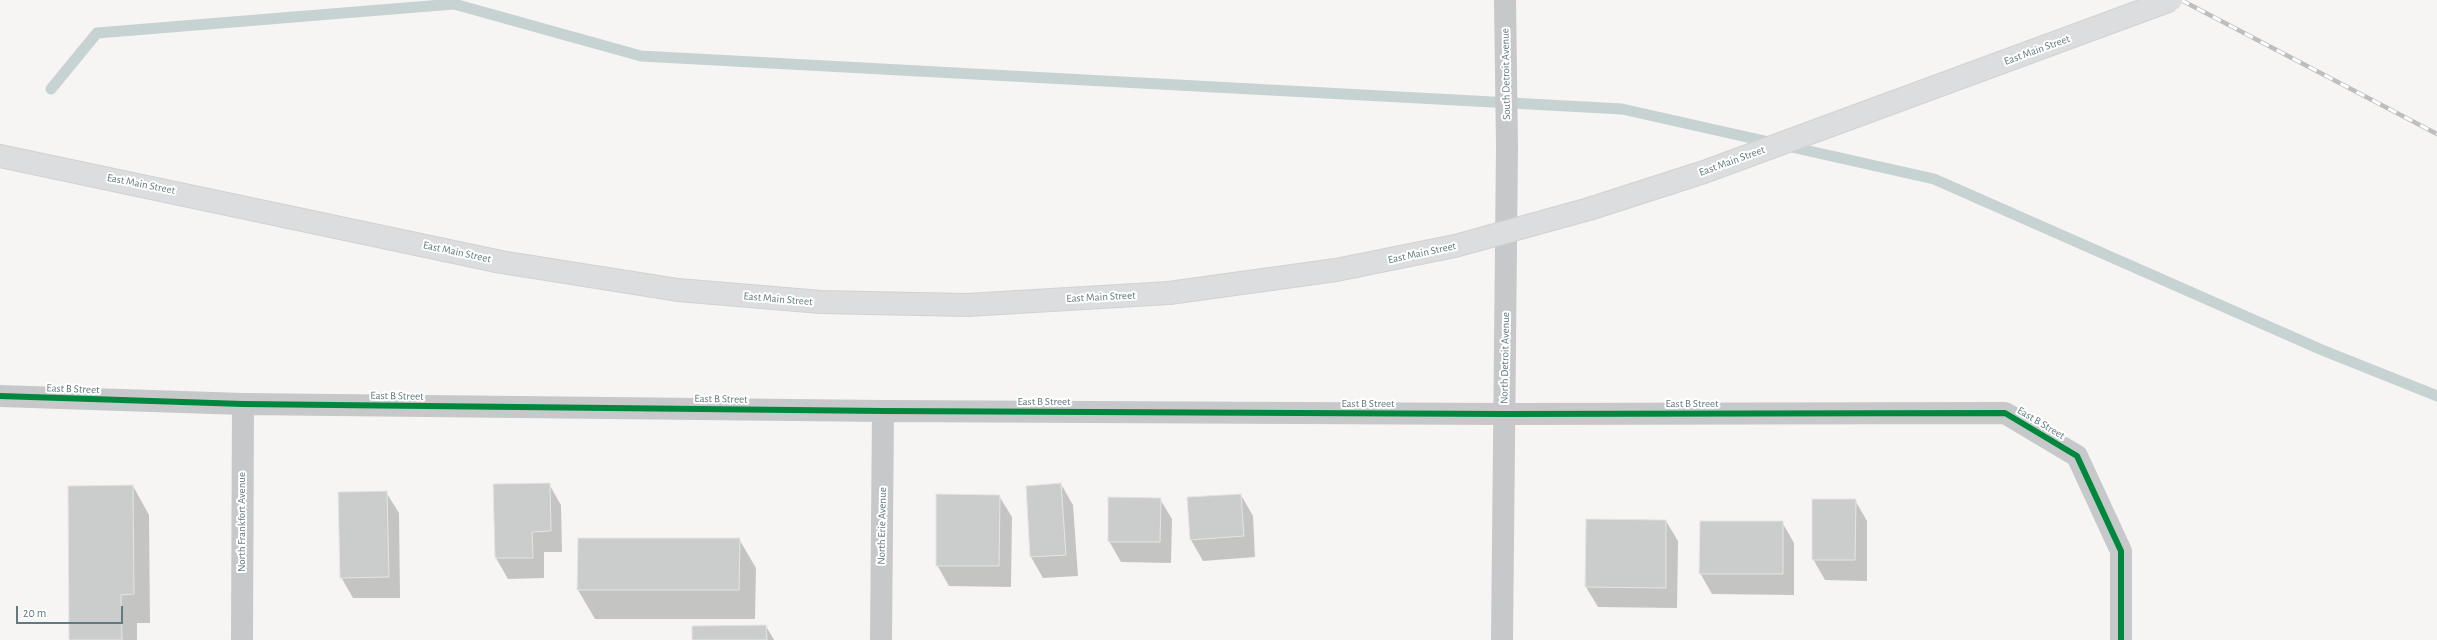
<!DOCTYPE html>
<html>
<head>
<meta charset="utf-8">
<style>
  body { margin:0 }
  #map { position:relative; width:2437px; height:640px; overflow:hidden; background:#f6f5f4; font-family:"Alegreya Sans",sans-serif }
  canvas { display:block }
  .scale { position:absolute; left:16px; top:606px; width:107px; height:18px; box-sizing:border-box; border:2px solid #627a7e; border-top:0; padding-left:5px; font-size:12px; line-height:14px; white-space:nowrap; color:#627a7e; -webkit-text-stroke:3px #fff; paint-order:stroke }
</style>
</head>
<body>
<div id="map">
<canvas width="2437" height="640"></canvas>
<div class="scale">20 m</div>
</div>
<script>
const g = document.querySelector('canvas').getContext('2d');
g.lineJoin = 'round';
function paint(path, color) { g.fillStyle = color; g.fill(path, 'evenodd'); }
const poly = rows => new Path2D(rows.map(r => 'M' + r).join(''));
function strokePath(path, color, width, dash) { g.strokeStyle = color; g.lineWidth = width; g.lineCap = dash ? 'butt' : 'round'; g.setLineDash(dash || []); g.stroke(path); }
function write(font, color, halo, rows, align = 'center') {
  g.font = font + ' "Alegreya Sans",sans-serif'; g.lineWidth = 4; g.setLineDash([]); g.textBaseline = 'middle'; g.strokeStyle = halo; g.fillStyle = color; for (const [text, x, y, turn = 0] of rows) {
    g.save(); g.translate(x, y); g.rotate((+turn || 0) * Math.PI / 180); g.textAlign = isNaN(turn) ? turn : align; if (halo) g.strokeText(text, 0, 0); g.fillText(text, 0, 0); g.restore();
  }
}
paint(poly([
  [549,484,561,505,562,552,544,552,544,578,508,579,496,558,494,485],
  [1061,484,1073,505,1078,576,1043,578,1031,557,1027,487],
  [133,486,149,515,150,623,137,623,137,640,70,640],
  [386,492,399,513,400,598,353,598,341,577],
  [1241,495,1253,516,1255,557,1203,561,1191,540,1188,498],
  [999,496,1012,517,1011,587,949,586,937,565],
  [1160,499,1172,519,1171,563,1121,562,1109,541],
  [1855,500,1867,521,1867,581,1825,580,1813,559],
  [1666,521,1678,541,1677,608,1598,607,1586,587],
  [1782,522,1794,543,1794,595,1712,594,1700,573],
  [739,539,756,568,755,619,595,619,578,590],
  [766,626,774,640,693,640]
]), '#0003');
strokePath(poly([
  [51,89,97,33,454,4,641,56,1622,109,1934,179,2322,350,2437,396]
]), '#c6d3d2', 11);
const building = poly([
  [550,483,551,531,532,532,533,558,495,558,493,484,550,483],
  [1061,483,1066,555,1030,557,1026,486,1061,483],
  [133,485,134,594,121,595,122,640,69,640,68,486,133,485],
  [387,491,389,577,340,578,338,492,387,491],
  [936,494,1000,495,999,566,936,566,936,494],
  [1241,494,1244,536,1190,540,1187,497,1241,494],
  [1108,497,1161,498,1160,542,1108,542,1108,497],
  [1812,499,1856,499,1855,560,1812,560,1812,499],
  [1586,519,1666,520,1666,588,1585,587,1586,519],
  [1700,521,1783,521,1783,574,1699,574,1700,521],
  [578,538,740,538,739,590,577,590,578,538],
  [766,625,767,640,692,640,692,626,766,625]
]);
paint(building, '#cbcdcc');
strokePath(building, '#e5e4e4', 1);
const primary = poly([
  [0,156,501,262,678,290,821,302,967,305,1169,293]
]);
strokePath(primary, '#d1d2d1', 24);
strokePath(poly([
  [0,396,243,404,883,411,1504,414,2005,413,2077,456,2121,551,2121,640],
  [242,640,243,404],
  [881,640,883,411]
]), '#c6c8c9', 22);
strokePath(poly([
  [1502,640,1507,147,1505,0]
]), '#c6c8c9', 22);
strokePath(primary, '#dcddde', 22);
const rail = poly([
  [2181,0,2437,134]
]);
strokePath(rail, '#bcbfbe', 4.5);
strokePath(rail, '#fff', 3, [9]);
const primaryBridge = poly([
  [1169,293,1336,270,1455,246,1589,209,1704,172,2171,0]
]);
strokePath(primaryBridge, '#d1d2d1', 24, []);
strokePath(primaryBridge, '#dcddde', 22);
strokePath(poly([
  [0,396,243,404,883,411,1504,414,2005,413,2077,456,2121,551,2121,640]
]), '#00873e', 6);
write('11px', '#627a7e', '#fff', [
  ["East Main Street",2037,50,-20],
  ["South Detroit Avenue",1506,74,-91],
  ["East Main Street",1732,161,-20],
  ["East Main Street",141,184,11],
  ["East Main Street",457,252,12],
  ["East Main Street",1422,253,-12],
  ["East Main Street",1101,297,-3],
  ["East Main Street",778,299,5],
  ["North Detroit Avenue",1505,358,-89],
  ["East B Street",73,389,2],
  ["East B Street",397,396,1],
  ["East B Street",721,399,1],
  ["East B Street",1044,402],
  ["East B Street",1368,404],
  ["East B Street",1692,404],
  ["East B Street",2041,423,31],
  ["North Frankfort Avenue",242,522,-90],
  ["North Erie Avenue",882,526,-89]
]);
</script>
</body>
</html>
